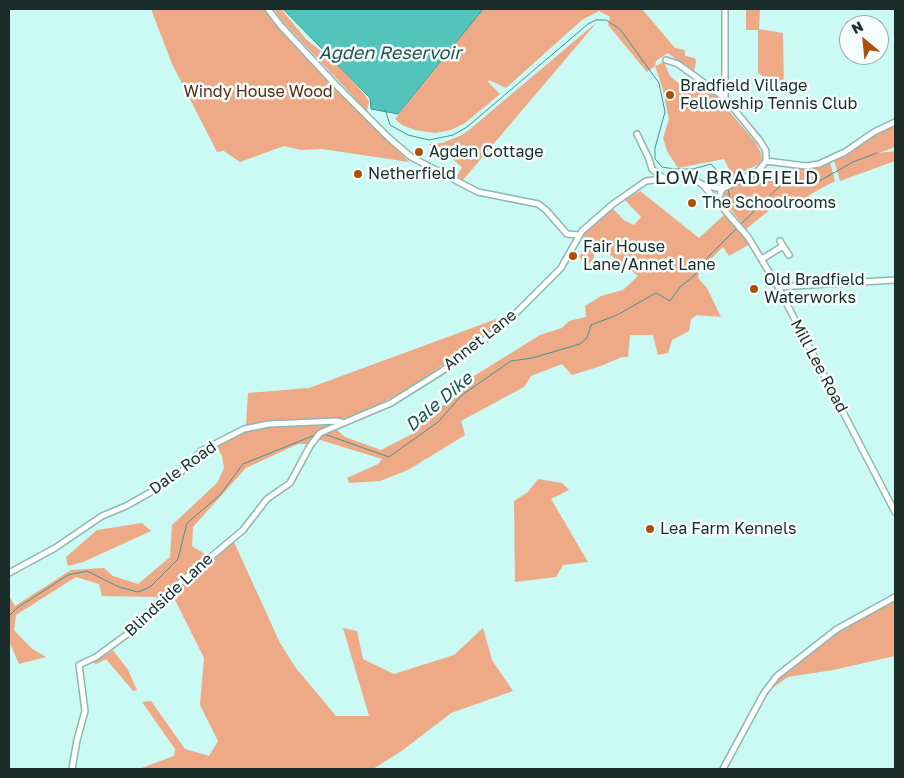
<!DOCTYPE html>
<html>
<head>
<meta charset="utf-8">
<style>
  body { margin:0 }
  #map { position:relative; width:904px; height:778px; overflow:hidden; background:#cbf9f4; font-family:"Golos Text",sans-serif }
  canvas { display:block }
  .frame { position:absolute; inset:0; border:10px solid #1a2c2a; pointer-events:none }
  .north { position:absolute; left:839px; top:15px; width:50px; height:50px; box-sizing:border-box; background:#f5fefd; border:1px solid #9daaa9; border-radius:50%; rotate:332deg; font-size:14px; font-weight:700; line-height:20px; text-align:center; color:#1a2c2a }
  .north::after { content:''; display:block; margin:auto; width:18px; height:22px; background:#af4e0a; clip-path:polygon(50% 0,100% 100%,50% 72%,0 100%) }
</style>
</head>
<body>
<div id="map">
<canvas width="904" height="778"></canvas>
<div class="frame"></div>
<div class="north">N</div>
</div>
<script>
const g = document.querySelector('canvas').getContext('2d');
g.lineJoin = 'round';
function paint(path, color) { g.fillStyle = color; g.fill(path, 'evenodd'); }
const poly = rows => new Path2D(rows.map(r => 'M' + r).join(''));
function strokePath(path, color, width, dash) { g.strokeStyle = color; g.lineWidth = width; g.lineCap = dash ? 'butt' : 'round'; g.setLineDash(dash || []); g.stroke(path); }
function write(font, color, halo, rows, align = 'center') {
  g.font = font + ' "Golos Text",sans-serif'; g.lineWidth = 5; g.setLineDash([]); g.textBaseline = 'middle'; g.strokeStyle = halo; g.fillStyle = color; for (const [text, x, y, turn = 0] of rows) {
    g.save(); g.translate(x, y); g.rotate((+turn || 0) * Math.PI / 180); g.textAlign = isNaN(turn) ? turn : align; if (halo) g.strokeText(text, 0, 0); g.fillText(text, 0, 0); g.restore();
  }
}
paint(poly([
  [151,9,264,9,278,28,409,162,322,149,301,150,284,146,240,162,224,151,217,152,172,64],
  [274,9,281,9,306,39,339,66,365,95,369,102,367,111,283,22],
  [483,9,642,9,675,48,685,50,685,56,695,58,696,62,694,73,668,53,656,61,655,66,664,62,670,76,690,93,701,82,706,84,756,143,761,153,762,159,759,164,733,177,724,159,678,168,667,151,663,138,669,119,662,86,655,66,647,72,608,25,610,17,599,11,582,20,506,88,489,80,488,82,500,94,465,123,451,130,435,133,415,130,402,125,395,119],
  [746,9,760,9,759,29,783,33,784,90,758,73,758,30,746,30],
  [597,22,463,180,457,176,462,167,441,149,432,148,429,144,442,143,460,136,469,130],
  [895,122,895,147,879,153,895,151,895,161,840,181,834,160],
  [830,162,835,181,809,195,812,204,805,205,804,201,786,197,746,229,722,198,727,188,767,168,773,180,791,168,817,166],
  [640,191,699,238,725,214,750,244,729,256,723,247,699,271,698,278,707,288,721,317,697,315,691,319,689,331,672,340,668,353,658,355,653,335,630,335,628,357,622,357,601,366,572,375,562,364,531,376,524,387,461,421,465,435,462,437,408,470,380,481,349,483,347,478,378,464,382,459,317,439,321,434,336,429,345,437,381,450,412,434,474,376,540,335,562,328,569,321,586,317,585,306,601,296,623,290,638,276,597,245,593,260,586,266,579,256,587,250,587,244,591,241,586,243,583,238,584,233,613,209,625,221,634,225,641,217,625,200],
  [510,314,495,328,413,386,354,418,270,421,246,425,248,393,309,388],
  [332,425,318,432,309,444,298,444,246,468,193,527,192,546,208,556,159,597,102,596,99,584,76,577,16,615,14,630,31,648,46,657,19,664,9,641,9,596,15,606,71,570,104,568,113,576,138,584,170,557,172,525,217,483,224,468,222,456,216,445,244,432,270,427],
  [538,479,562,483,569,490,551,499,588,562,563,565,556,577,515,582,514,501,528,492],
  [142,523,151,531,83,562,68,566,66,557,97,530],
  [234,542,280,643,295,667,336,716,369,716,343,628,357,631,363,659,394,674,454,655,483,628,492,660,513,691,451,713,403,750,373,769,139,769,174,756,175,749,142,702,151,701,185,749,209,756,218,741,200,705,204,658,171,592,228,543],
  [895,601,895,656,833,670,788,677,768,691,778,680,839,631],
  [113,650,128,670,137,690,133,691,106,659,96,664,92,662]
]), '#eea987');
const water = poly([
  [283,9,483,9,398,114,371,109,370,98,283,9]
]);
paint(water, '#53c4bb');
strokePath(water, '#429690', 1);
strokePath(poly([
  [385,109,390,125,408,135,429,140,453,135,467,127,588,24,596,20,606,20,620,29,659,83,665,112,655,148,655,159,662,167,674,169,693,169,711,164,726,180,727,185],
  [728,189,730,198,738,207,754,209],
  [740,225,782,184,816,183,853,162,877,153],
  [321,435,327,435,389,457,438,422,462,395,511,361,532,358,580,344,587,338,591,325,617,315,656,293,670,301,680,287,695,275,708,257,737,228],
  [9,616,17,608,68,575,87,571,119,587,138,592,150,587,178,559,187,523,220,495,243,464,315,435]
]), '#429690', 1);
const minor = poly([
  [268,9,281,26,334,83,389,138,411,157,478,192,538,204,546,210,567,234,579,235],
  [725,9,725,98,760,141,766,151,766,161],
  [666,60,678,64,725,98],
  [637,134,649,159,652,169,663,178],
  [766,161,806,166,819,164,845,152,874,132,895,122],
  [703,185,722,189],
  [718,200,722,189,759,170,766,161],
  [783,246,789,255],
  [762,259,783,246,780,241],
  [778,287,895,280],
  [9,573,55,548,102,516,126,506,158,488,181,472,201,451,244,429,269,424,338,421,344,423],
  [72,769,77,740,85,711,79,665,96,657,130,632,163,597,243,530,267,499,290,483,310,446,320,433,391,403,442,371,502,327,561,268,582,231,613,204,646,181,677,177,692,178,703,185,748,237,778,287,895,512],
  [723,769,764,693,777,676,837,629,895,597]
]);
strokePath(minor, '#8cb8b3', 8);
strokePath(minor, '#fff', 5);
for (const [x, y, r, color] of [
  [670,95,5,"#af4e0a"],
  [419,152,5,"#af4e0a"],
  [358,174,5,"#af4e0a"],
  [692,203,5,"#af4e0a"],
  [573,256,5,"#af4e0a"],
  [754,289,5,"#af4e0a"],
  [650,529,5,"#af4e0a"]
]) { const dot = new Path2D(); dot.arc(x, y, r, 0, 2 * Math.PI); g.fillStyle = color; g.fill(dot); strokePath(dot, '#f5fefd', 2); }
write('16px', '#1a2c2a', '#f5fefd', [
  ["Bradfield Village",680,86],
  ["Fellowship Tennis Club",680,104],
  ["Agden Cottage",429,152],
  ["Netherfield",368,174],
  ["The Schoolrooms",702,203],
  ["Fair House",583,247],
  ["Lane/Annet Lane",583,265],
  ["Old Bradfield",764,280],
  ["Waterworks",764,298],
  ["Lea Farm Kennels",660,529]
], 'left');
write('16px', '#5a2a0f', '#f5fefd', [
  ["Windy House Wood",258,92]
]);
write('16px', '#1a2c2a', '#f5fefd', [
  ["Annet Lane",480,340,-38],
  ["Mill Lee Road",819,366,62],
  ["Dale Road",183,468,-36],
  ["Blindside Lane",169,595,-43]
]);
write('italic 18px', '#23544f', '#f5fefd', [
  ["Agden Reservoir",390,53],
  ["Dale Dike",439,402,-40]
]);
g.letterSpacing = '1px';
write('19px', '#1a2c2a', '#f5fefd', [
  ["LOW BRADFIELD",737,178]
]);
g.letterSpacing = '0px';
</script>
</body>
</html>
